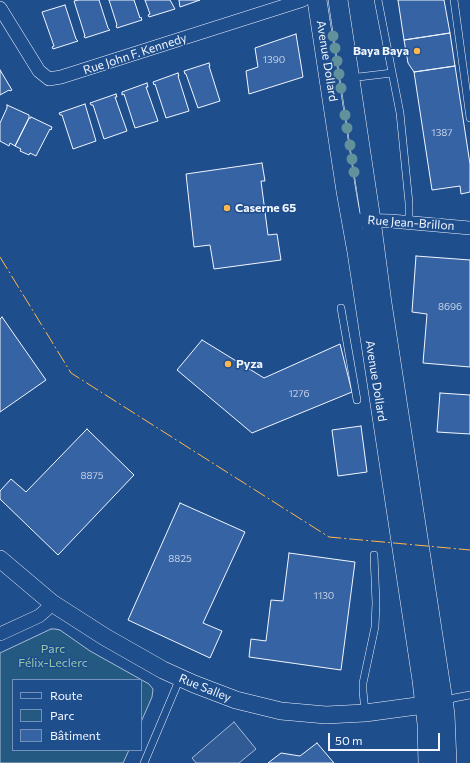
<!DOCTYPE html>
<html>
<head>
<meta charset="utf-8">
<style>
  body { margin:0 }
  #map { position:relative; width:470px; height:763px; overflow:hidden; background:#1f4e8c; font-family:Commissioner,sans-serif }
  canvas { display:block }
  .legend { position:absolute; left:12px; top:679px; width:130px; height:72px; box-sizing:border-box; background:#1f4e8c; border:1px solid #7391ba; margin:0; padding:5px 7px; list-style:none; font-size:12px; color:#f2f6ff }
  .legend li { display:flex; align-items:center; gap:8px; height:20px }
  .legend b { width:20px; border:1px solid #7391ba }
  .scale { position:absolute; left:328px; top:733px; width:112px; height:18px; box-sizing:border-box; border:2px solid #f2f6ff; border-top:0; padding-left:5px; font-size:12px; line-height:14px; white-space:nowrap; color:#f2f6ff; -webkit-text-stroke:3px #1f4e8c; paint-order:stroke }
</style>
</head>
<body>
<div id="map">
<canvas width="470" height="763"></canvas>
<ul class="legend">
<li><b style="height:5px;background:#1f4e8c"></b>Route</li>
<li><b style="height:11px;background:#245a82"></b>Parc</li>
<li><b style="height:11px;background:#3563a3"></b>Bâtiment</li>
</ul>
<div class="scale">50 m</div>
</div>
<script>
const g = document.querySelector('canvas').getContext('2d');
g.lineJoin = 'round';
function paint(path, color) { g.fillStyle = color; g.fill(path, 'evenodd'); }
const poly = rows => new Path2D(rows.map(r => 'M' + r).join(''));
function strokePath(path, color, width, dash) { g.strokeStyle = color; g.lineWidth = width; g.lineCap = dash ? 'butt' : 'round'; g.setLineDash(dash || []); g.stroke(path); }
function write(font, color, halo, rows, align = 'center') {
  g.font = font + ' Commissioner,sans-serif'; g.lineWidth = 3; g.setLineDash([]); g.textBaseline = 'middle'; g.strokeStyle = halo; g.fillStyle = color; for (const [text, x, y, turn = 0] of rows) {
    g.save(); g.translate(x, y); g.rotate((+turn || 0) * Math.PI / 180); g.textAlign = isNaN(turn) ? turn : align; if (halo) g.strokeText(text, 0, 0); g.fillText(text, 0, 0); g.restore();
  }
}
const green = poly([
  [333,19,357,188,355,188,349,160,329,20,333,19],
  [51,629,55,629,60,630,90,651,149,684,153,689,152,697,141,722,141,680,13,680,13,750,129,750,123,763,0,763,0,653,51,629]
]);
paint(green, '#245a82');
strokePath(green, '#a8bbd7', 1);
const parking = poly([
  [234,722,256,749,239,763,196,763,192,758,234,722]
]);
paint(parking, '#305b95');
strokePath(parking, '#a8bbd7', 1);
const building = poly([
  [78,0,99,0,108,28,110,30,85,38,84,36,85,36,74,1,78,0],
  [109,0,134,0,140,18,141,17,142,20,117,28,116,26,117,25,109,0],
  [145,0,170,0,175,9,149,17,148,15,150,14,145,0],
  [179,0,200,0,180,7,179,0],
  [398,0,444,0,450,33,404,40,398,0],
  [65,5,76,39,78,41,53,49,52,47,54,46,42,12,65,5],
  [450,33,455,66,414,72,408,63,404,40,450,33],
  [296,34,303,77,249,94,246,71,258,67,255,48,296,34],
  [209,63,210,66,209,66,220,101,198,108,186,74,185,74,184,71,209,63],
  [455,66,470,164,470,192,461,194,460,186,432,190,414,72,455,66],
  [0,70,12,90,10,91,9,90,0,95,0,70],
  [178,73,179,76,178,76,189,111,166,118,155,84,154,85,153,82,178,73],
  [147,83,148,87,146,87,158,121,135,128,124,94,122,95,122,92,147,83],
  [116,94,117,97,115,97,127,131,104,139,93,105,91,105,90,103,116,94],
  [85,104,96,141,73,149,62,115,60,115,59,113,85,104],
  [7,105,29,115,29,118,15,146,10,143,9,146,0,141,0,123,7,108,7,105],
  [31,117,52,127,51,130,50,129,36,156,30,153,29,155,20,151,21,149,15,146,29,118,31,118,31,117],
  [262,163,265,181,261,181,268,235,277,234,281,260,214,269,210,245,194,247,186,174,262,163],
  [416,256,470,260,470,367,423,363,427,314,412,312,416,256],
  [2,317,46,380,0,412,0,319,2,317],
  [202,340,264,378,340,344,352,392,252,433,177,370,202,340],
  [440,393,470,395,470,434,437,432,440,393],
  [361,426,367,472,338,476,332,430,361,426],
  [87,429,134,475,58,555,0,499,0,491,11,479,26,492,87,429],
  [180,503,245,532,203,623,222,631,210,658,128,620,180,503],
  [289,553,355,562,341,670,249,657,251,639,266,641,271,600,283,601,289,553],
  [317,743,334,763,268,763,281,753,300,756,317,743]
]);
paint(building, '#3563a3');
strokePath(building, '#f2f6ff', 1);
const service = poly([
  [378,0,400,113,409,203,409,223],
  [454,0,470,118],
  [350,78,392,73],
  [341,308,357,400],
  [444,702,454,698,470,695],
  [365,712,363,691,363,683,375,627,376,603,374,555],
  [144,763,180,678]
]);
const minor = poly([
  [0,8,39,71,49,79,61,77,303,0],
  [351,220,391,221,470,228],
  [0,634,39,616,46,610,52,603]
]);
const tertiary = poly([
  [0,559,52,603,105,637,163,670,194,684,236,700,281,711,326,715,365,713,439,703]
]);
const secondary = poly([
  [317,0,346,191,357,252,422,680,427,724,428,763],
  [338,0,371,220,382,303,445,714,447,763]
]);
strokePath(service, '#f2f6ff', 8);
strokePath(minor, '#f2f6ff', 14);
strokePath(tertiary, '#f2f6ff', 18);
strokePath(secondary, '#f2f6ff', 20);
strokePath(service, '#1f4e8c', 7);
strokePath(minor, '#1f4e8c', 13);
strokePath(tertiary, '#1f4e8c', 17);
strokePath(secondary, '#1f4e8c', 19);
strokePath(poly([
  [0,257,71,373,329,537,470,550]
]), '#ffb74d', 1, [14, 3, 2, 3]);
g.fillStyle = '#61919a';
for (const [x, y] of [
  [333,36],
  [335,48],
  [337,61],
  [339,74],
  [341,88],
  [345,115],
  [347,128],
  [350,145],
  [352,159],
  [354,172]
]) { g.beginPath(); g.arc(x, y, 5.5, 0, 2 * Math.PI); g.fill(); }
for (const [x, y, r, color] of [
  [417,51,4,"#ffb74d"],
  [227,208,4,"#ffb74d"],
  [228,364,4,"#ffb74d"]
]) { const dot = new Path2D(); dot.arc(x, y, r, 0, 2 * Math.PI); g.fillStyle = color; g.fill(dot); strokePath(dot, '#1f4e8c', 1.5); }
write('10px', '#c3d1e8', null, [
  ["1390",274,60],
  ["1387",442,133],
  ["8696",450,307],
  ["1276",299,394],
  ["8875",92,476],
  ["8825",180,559],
  ["1130",324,596]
]);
write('bold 12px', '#f2f6ff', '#1f4e8c', [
  ["Baya Baya",409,51,"right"],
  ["Caserne 65",235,208],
  ["Pyza",236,364]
], 'left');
write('12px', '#f2f6ff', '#1f4e8c', [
  ["Rue John F. Kennedy",135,54,-18],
  ["Avenue Dollard",327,61,81],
  ["Rue Jean-Brillon",411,223,4],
  ["Avenue Dollard",376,381,81],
  ["Rue Salley",205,688,22]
]);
write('12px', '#97c8a6', '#1f4e8c', [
  ["Parc",53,649],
  ["Félix-Leclerc",53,663]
]);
</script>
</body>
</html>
